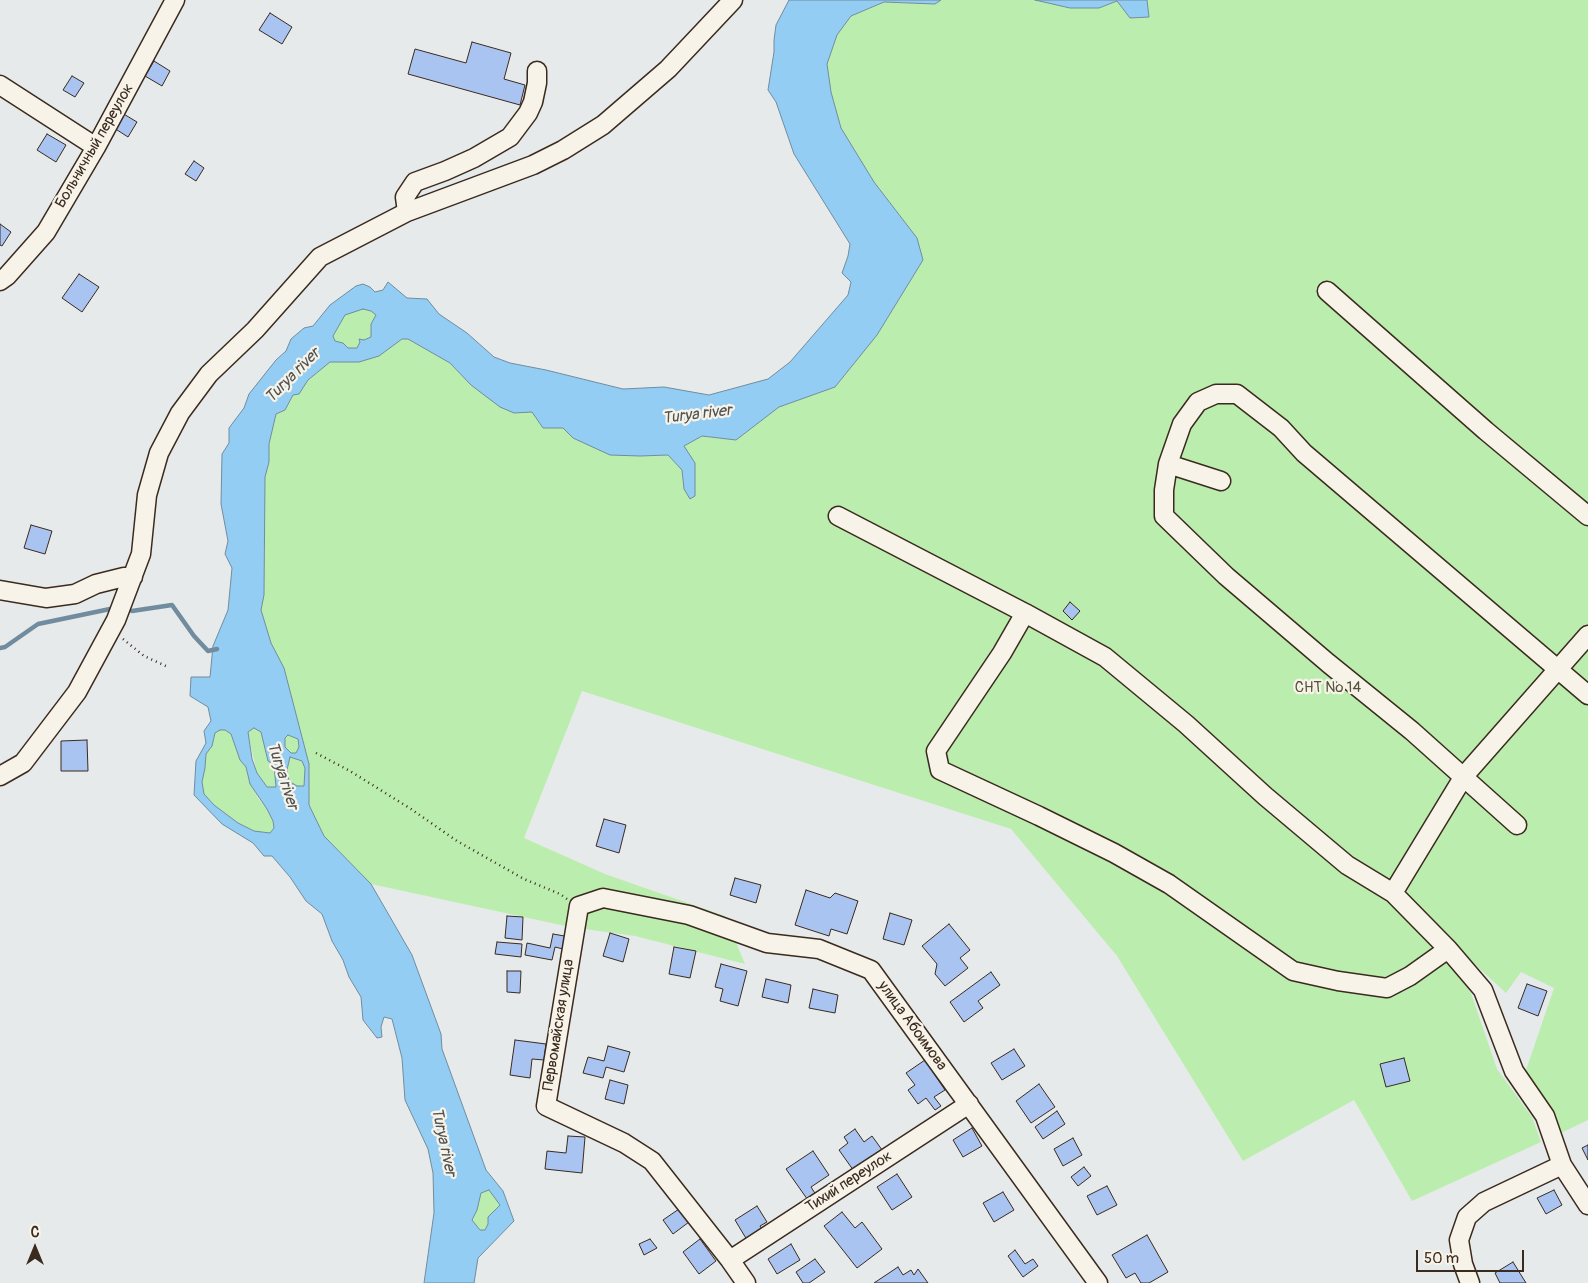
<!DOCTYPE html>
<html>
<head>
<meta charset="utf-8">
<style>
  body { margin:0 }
  #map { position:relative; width:1588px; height:1283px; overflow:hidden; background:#e7eaea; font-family:Pangolin,sans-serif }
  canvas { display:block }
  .north { position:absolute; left:10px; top:1223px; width:50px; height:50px; -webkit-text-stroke:4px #f7f3e8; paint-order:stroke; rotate:0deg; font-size:14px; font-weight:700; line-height:20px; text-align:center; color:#3b2a1e }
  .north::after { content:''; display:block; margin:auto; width:18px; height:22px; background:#3b2a1e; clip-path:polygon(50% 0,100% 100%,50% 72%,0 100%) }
  .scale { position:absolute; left:1416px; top:1250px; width:108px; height:22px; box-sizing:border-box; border:2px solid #3b2a1e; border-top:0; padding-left:6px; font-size:15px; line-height:18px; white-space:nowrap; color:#3b2a1e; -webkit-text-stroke:4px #f7f3e8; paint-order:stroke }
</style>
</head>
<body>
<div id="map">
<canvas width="1588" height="1283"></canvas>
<div class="north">С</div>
<div class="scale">50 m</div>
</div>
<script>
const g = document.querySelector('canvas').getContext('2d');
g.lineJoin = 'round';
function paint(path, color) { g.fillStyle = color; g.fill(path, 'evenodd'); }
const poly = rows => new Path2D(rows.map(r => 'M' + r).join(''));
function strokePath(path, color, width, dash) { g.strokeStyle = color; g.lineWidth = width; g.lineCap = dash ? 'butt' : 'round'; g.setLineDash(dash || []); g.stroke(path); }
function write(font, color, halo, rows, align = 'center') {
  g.font = font + ' Pangolin,sans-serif'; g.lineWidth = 4.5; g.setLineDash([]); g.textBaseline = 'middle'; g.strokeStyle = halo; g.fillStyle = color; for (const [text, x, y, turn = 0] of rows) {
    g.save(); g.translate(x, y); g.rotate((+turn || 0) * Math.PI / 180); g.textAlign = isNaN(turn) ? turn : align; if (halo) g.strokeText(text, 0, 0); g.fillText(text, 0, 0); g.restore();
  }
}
paint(poly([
  [941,0,1035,0,1070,8,1099,8,1118,1,1130,18,1149,17,1147,0,1588,0,1588,1120,1559,1134,1524,1076,1554,988,1521,972,1506,993,1456,947,1447,960,1471,993,1497,1069,1532,1117,1541,1142,1412,1201,1354,1100,1243,1161,1117,956,1011,829,582,691,524,838,605,874,725,916,745,964,635,936,570,927,371,884,324,836,309,805,309,764,284,668,271,643,261,610,264,595,265,477,269,462,269,444,276,414,285,410,293,395,299,393,308,380,330,362,359,362,379,356,402,339,408,339,450,363,471,385,514,413,532,411,543,428,563,428,573,438,640,456,668,455,682,470,684,489,684,446,702,436,736,440,779,407,835,387,877,335,923,260,917,238,874,182,841,128,831,92,827,64,837,35,851,16,884,2,935,4],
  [363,308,371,311,377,315,371,324,371,337,360,342,357,348,348,348,343,343,335,341,333,336,345,314],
  [254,728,261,732,268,761,274,765,276,787,267,787,257,773,249,738,248,732],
  [220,730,225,730,231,734,240,760,246,767,248,778,258,798,267,809,273,821,274,828,270,833,254,831,238,823,214,805,204,794,202,782,205,768,206,754,212,746,215,733],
  [288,735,298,739,299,747,296,753,291,753,285,747,285,738],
  [290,757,302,761,305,768,304,787,297,786,289,781,287,770],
  [489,1190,501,1205,496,1208,485,1230,480,1230,472,1220,477,1210,481,1193]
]), '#bbeeae');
const water = poly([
  [789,0,941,0,935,4,884,2,851,16,837,35,827,64,831,92,841,128,874,182,917,238,923,260,877,335,835,387,779,407,736,440,702,436,684,446,695,463,695,496,690,499,684,489,682,470,668,455,640,456,610,455,573,438,563,428,543,428,532,412,514,413,500,407,471,385,450,363,408,339,402,339,379,356,359,362,330,362,308,380,299,394,293,395,285,410,276,414,269,444,269,462,265,477,264,595,261,610,271,643,284,668,309,764,309,805,324,836,371,884,412,955,441,1034,442,1049,486,1170,503,1191,514,1221,478,1258,474,1283,424,1283,434,1213,433,1173,428,1149,405,1100,402,1058,392,1019,384,1017,381,1027,382,1037,377,1038,363,1020,361,997,349,977,343,960,332,941,322,914,306,901,290,877,272,856,264,856,253,843,222,824,194,795,196,761,206,743,204,731,211,721,208,707,190,696,191,677,210,677,213,646,228,610,232,568,225,554,228,541,221,504,222,454,229,443,229,428,244,408,249,394,276,360,286,351,291,339,304,328,313,326,330,305,356,286,363,284,370,287,375,292,383,290,388,282,407,298,427,299,439,314,467,333,494,357,510,363,546,370,623,389,664,387,709,395,768,379,790,362,848,295,851,282,842,273,848,256,850,244,794,154,776,102,768,90,774,52,774,40,776,25,789,0],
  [363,309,371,311,376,315,371,324,371,337,364,340,359,339,360,342,357,348,348,348,343,343,335,341,333,336,345,315,363,309],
  [254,728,261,732,268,761,274,765,276,787,267,787,257,773,252,759,248,732,254,728],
  [220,730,225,730,231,734,240,760,246,767,250,784,267,809,273,821,274,828,270,833,254,831,238,823,214,805,204,794,202,782,205,768,206,754,212,746,215,733,220,730],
  [288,735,298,739,299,747,296,753,291,753,285,747,285,738,288,735],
  [290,757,302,761,305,768,304,786,297,786,289,781,287,770,290,757],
  [489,1190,500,1205,488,1217,488,1224,485,1230,480,1230,472,1220,477,1210,481,1193,489,1190],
  [1035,0,1147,0,1149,17,1130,18,1117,1,1099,8,1070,8,1035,0]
]);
paint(water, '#93cdf3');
strokePath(water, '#708c9e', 1);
strokePath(poly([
  [132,611,172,605,194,636,208,651,217,649],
  [0,648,5,647,38,624,110,609]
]), '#708c9e', 4.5);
const building = poly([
  [270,13,292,27,282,44,259,30,270,13],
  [472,42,511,53,504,79,525,85,520,105,408,74,415,49,466,63,472,42],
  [154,61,170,71,162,86,145,76,154,61],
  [72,76,84,83,75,97,63,90,72,76],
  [122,113,137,122,128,137,114,128,122,113],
  [47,134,66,145,56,162,37,150,47,134],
  [194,161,204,168,196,181,185,174,194,161],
  [0,224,11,232,2,246,0,245,0,224],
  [79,274,99,287,82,312,62,298,79,274],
  [31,525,52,531,45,554,24,548,31,525],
  [1070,602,1080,611,1072,620,1063,611,1070,602],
  [87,740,88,771,61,771,61,741,87,740],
  [604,819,626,825,619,853,596,846,604,819],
  [735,878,761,885,756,903,730,895,735,878],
  [806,890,830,898,835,893,858,901,847,934,831,929,829,936,795,925,806,890],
  [890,913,912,920,904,945,883,939,890,913],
  [507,916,523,917,522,940,505,938,507,916],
  [949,924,970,950,960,958,968,968,945,986,935,974,937,964,922,946,949,924],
  [610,933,629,939,623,962,603,956,610,933],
  [553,934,570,937,567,950,555,947,552,960,525,955,527,943,550,948,553,934],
  [497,942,522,944,521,957,495,954,497,942],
  [674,947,696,951,690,978,669,974,674,947],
  [721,964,747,971,738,1006,720,1001,723,989,715,987,721,964],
  [507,971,521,971,520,993,507,992,507,971],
  [991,972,1000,985,978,1001,983,1008,964,1022,950,1002,991,972],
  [766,979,791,985,788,1003,762,997,766,979],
  [1527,984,1547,991,1538,1016,1518,1008,1527,984],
  [813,989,838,995,835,1013,809,1008,813,989],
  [515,1040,546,1044,544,1060,532,1059,530,1078,510,1075,515,1040],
  [608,1046,630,1052,624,1072,606,1067,603,1078,583,1073,588,1057,604,1061,608,1046],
  [1014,1049,1025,1066,1002,1080,991,1063,1014,1049],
  [1404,1058,1410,1081,1386,1087,1380,1064,1404,1058],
  [925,1060,945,1090,934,1097,941,1106,935,1110,926,1098,918,1104,908,1090,915,1085,906,1073,925,1060],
  [610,1080,628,1085,624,1104,605,1099,610,1080],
  [1039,1084,1055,1107,1031,1123,1016,1101,1039,1084],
  [1057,1111,1065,1124,1043,1139,1035,1127,1057,1111],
  [972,1128,982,1146,963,1157,953,1140,972,1128],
  [855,1129,864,1142,872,1136,885,1154,856,1174,839,1150,848,1143,844,1137,855,1129],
  [568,1136,585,1137,582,1173,545,1169,547,1151,566,1153,568,1136],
  [1073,1138,1082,1155,1063,1166,1054,1149,1073,1138],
  [1588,1145,1588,1160,1582,1148,1588,1145],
  [813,1151,829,1175,811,1187,818,1198,810,1203,786,1169,813,1151],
  [1084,1167,1091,1176,1078,1186,1071,1177,1084,1167],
  [897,1174,912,1197,892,1210,877,1187,897,1174],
  [1107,1186,1117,1205,1097,1215,1087,1196,1107,1186],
  [1554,1190,1562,1205,1546,1214,1537,1198,1554,1190],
  [1003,1192,1014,1210,994,1222,983,1203,1003,1192],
  [757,1206,767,1222,760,1226,765,1235,750,1245,735,1220,757,1206],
  [679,1209,689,1222,673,1234,663,1220,679,1209],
  [842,1212,855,1228,862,1222,882,1249,857,1268,824,1226,842,1212],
  [1147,1235,1168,1272,1149,1283,1141,1283,1135,1273,1126,1278,1112,1255,1147,1235],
  [650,1239,657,1248,644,1255,639,1244,650,1239],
  [700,1239,716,1261,699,1274,683,1252,700,1239],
  [791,1244,800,1260,777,1274,768,1259,791,1244],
  [1015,1250,1025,1264,1033,1259,1038,1266,1023,1277,1008,1256,1015,1250],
  [815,1259,825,1272,809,1283,803,1283,796,1272,815,1259],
  [1513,1262,1526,1283,1500,1283,1495,1273,1513,1262],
  [898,1267,903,1275,911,1270,914,1275,918,1269,928,1283,874,1283,898,1267]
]);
paint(building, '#a9c4f1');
strokePath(building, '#3b2a1e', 1);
const minor = poly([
  [0,85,96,147],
  [407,212,405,197,415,182,445,171,474,158,510,137,528,113,533,102,537,83,537,71],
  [0,281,7,276,46,232,96,147,175,0],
  [1327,291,1486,431,1588,516],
  [1168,464,1164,490,1164,516,1226,576,1328,663,1412,731,1517,825],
  [1221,481,1168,464,1182,424,1198,402,1216,394,1237,394,1281,428,1304,453,1588,695],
  [838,516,1025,613,1105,657,1186,724,1265,796,1347,865,1393,893],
  [0,590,46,598,75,594,96,584,124,577,133,577],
  [1025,613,1002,653,936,751,940,770,1039,816,1114,853,1169,884,1293,971,1338,981,1387,988,1410,976,1448,949],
  [1588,635,1464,776,1393,893,1448,949,1483,990,1514,1071,1545,1116,1562,1165,1588,1205],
  [0,776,23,763,77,692,116,620,141,554,147,495,159,453,180,413,209,374,255,330,320,257,407,212,533,165,563,150,603,125,668,69,733,0],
  [730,1260,969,1104],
  [746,1283,730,1260,652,1161,624,1143,546,1106,579,906,603,898,689,915,767,943,819,949,871,970,1098,1283],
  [1470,1283,1463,1264,1459,1240,1467,1217,1484,1202,1562,1165]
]);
strokePath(minor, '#3b2a1e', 21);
strokePath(poly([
  [123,639,144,656,168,667],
  [316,753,350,771,411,809,457,841,524,879,560,894,567,899]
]), '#3b2a1e', 2.5, [1, 4]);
strokePath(minor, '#f7f3e8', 18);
write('15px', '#3b2a1e', '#f7f3e8', [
  ["Больничный переулок",95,146,-60],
  ["Первомайская улица",559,1025,-81],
  ["улица Абоимова",912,1026,54],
  ["Тихий переулок",849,1182,-33]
]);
write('15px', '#55513b', '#f7f3e8', [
  ["СНТ № 14",1328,688]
]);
write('italic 16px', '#515353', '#f7f3e8', [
  ["Turya river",293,376,-45],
  ["Turya river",697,415,-7],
  ["Turya river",282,776,72],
  ["Turya river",443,1142,78]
]);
</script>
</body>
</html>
